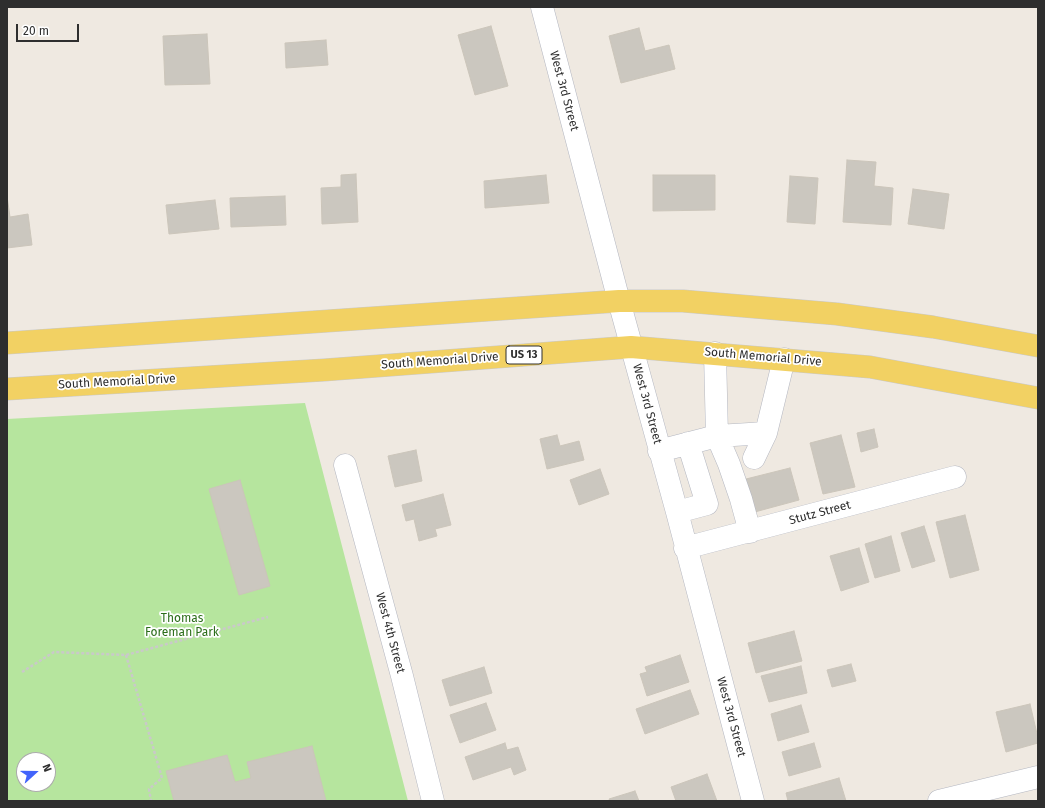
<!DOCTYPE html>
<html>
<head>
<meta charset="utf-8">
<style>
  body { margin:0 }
  #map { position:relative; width:1045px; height:808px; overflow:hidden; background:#efe9e1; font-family:"Fira Sans",sans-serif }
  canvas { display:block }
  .frame { position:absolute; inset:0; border:8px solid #2e2e2e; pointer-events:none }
  .north { position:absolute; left:16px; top:752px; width:40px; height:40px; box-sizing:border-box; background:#fff; border:1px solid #ababab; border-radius:50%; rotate:69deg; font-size:11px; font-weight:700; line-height:16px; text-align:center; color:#2e2e2e }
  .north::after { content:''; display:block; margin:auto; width:14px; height:18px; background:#4264fb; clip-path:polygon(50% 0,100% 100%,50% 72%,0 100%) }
  .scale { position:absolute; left:16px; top:24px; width:63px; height:18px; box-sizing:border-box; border:2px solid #2e2e2e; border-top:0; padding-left:5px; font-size:12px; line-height:14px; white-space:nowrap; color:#2e2e2e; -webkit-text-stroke:3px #fff; paint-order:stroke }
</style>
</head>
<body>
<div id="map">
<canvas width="1045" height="808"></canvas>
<div class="frame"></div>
<div class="north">N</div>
<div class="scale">20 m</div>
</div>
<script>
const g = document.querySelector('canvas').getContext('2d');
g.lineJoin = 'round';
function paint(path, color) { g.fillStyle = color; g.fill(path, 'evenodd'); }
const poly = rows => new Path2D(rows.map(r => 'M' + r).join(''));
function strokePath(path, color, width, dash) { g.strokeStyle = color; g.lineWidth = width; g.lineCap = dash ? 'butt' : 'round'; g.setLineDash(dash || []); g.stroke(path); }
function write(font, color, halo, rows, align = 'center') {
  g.font = font + ' "Fira Sans",sans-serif'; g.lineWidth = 3.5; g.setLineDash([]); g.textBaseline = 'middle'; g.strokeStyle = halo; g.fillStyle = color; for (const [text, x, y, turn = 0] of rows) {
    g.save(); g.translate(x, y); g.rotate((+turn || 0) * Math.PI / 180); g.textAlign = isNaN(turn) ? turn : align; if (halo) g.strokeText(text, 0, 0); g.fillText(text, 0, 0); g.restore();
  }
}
paint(poly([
  [305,403,408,801,7,801,7,419],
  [24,760,48,760,48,784,24,784]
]), '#b6e59e');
const building = poly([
  [491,26,508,86,475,95,458,35,491,26],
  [639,28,645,51,669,45,675,69,621,83,609,36,639,28],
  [207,34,210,84,165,85,163,36,207,34],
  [326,40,328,65,286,68,285,43,326,40],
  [847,160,876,162,874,186,893,188,891,225,843,222,847,160],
  [356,174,358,222,322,224,321,188,341,187,341,175,356,174],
  [546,175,549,203,485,208,484,181,546,175],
  [653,175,715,175,715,210,653,211,653,175],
  [790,176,818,178,815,224,787,222,790,176],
  [913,189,949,194,944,229,908,224,913,189],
  [7,196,10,217,28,214,32,245,7,248,7,196],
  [285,196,286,225,231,227,230,198,285,196],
  [215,200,219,229,169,234,166,205,215,200],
  [874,429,878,447,861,452,857,433,874,429],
  [557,435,560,446,579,441,584,460,547,469,540,439,557,435],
  [841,435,855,487,823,494,810,443,841,435],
  [416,450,422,481,395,487,388,456,416,450],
  [790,468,799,500,751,513,742,480,790,468],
  [600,469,609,494,579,505,570,480,600,469],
  [240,480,270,586,239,595,209,489,240,480],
  [443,494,451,525,435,529,437,536,419,541,414,519,406,521,402,505,443,494],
  [965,515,979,570,950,578,936,522,965,515],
  [924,526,935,561,912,568,901,533,924,526],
  [891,536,900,571,875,578,865,544,891,536],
  [859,548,869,582,841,591,830,556,859,548],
  [794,631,802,661,756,673,748,643,794,631],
  [680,655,689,682,647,696,640,674,647,672,645,667,680,655],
  [851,664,856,681,832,687,827,670,851,664],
  [801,666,807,693,769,702,761,676,801,666],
  [484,667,492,693,450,706,442,680,484,667],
  [690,690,699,714,645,734,636,709,690,690],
  [486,703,496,730,460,743,450,715,486,703],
  [1030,704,1038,738,1038,743,1006,752,996,712,1030,704],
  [801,705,809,732,778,741,771,714,801,705],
  [505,743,507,750,518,747,526,770,514,775,511,767,473,780,465,757,505,743],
  [814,743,821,767,789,776,782,752,814,743],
  [312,746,326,801,174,801,166,771,227,755,235,782,251,778,247,762,312,746],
  [707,774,717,801,675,801,676,801,671,787,707,774],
  [839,778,846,801,788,801,786,793,839,778],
  [635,791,639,801,610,801,609,799,635,791]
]);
paint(building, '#cbc7bf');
strokePath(building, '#cbc5ba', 1);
const minor = poly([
  [542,7,619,301,677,512,753,801],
  [715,353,717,436,729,464,741,499,750,532],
  [659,451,717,436,766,433,784,359],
  [754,458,766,433],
  [345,465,402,676,433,801],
  [677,512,707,504,688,443],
  [685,548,955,477],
  [939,801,1038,777]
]);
const major = poly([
  [7,343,619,301,683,301,837,314,933,327,1038,346],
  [7,389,324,370,631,347,870,367,1038,398]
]);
strokePath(minor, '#b4b7c1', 23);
strokePath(major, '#c9c9c9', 23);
strokePath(poly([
  [126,655,162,778,149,789,151,801],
  [22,672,54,652,126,655,268,617]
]), '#c9c9c9', 2.5, [3, 2]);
strokePath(minor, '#fff', 22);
strokePath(major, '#f2d163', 22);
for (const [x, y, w] of [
  [524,355,36]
]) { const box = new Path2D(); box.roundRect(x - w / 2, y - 9, w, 18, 3); g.fillStyle = '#fff'; g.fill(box); strokePath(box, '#2e2e2e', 1); }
write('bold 11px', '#2e2e2e', null, [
  ["US 13",524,355]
]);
write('12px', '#2e2e2e', '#fff', [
  ["West 3rd Street",564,91,75],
  ["South Memorial Drive",763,357,5],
  ["South Memorial Drive",440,361,-4],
  ["South Memorial Drive",117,382,-3],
  ["West 3rd Street",647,404,75],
  ["Stutz Street",820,513,-15],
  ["West 4th Street",390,633,75],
  ["West 3rd Street",731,717,75]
]);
write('12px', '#2c6e1b', '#fff', [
  ["Thomas",182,619],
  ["Foreman Park",182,633]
]);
</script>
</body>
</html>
